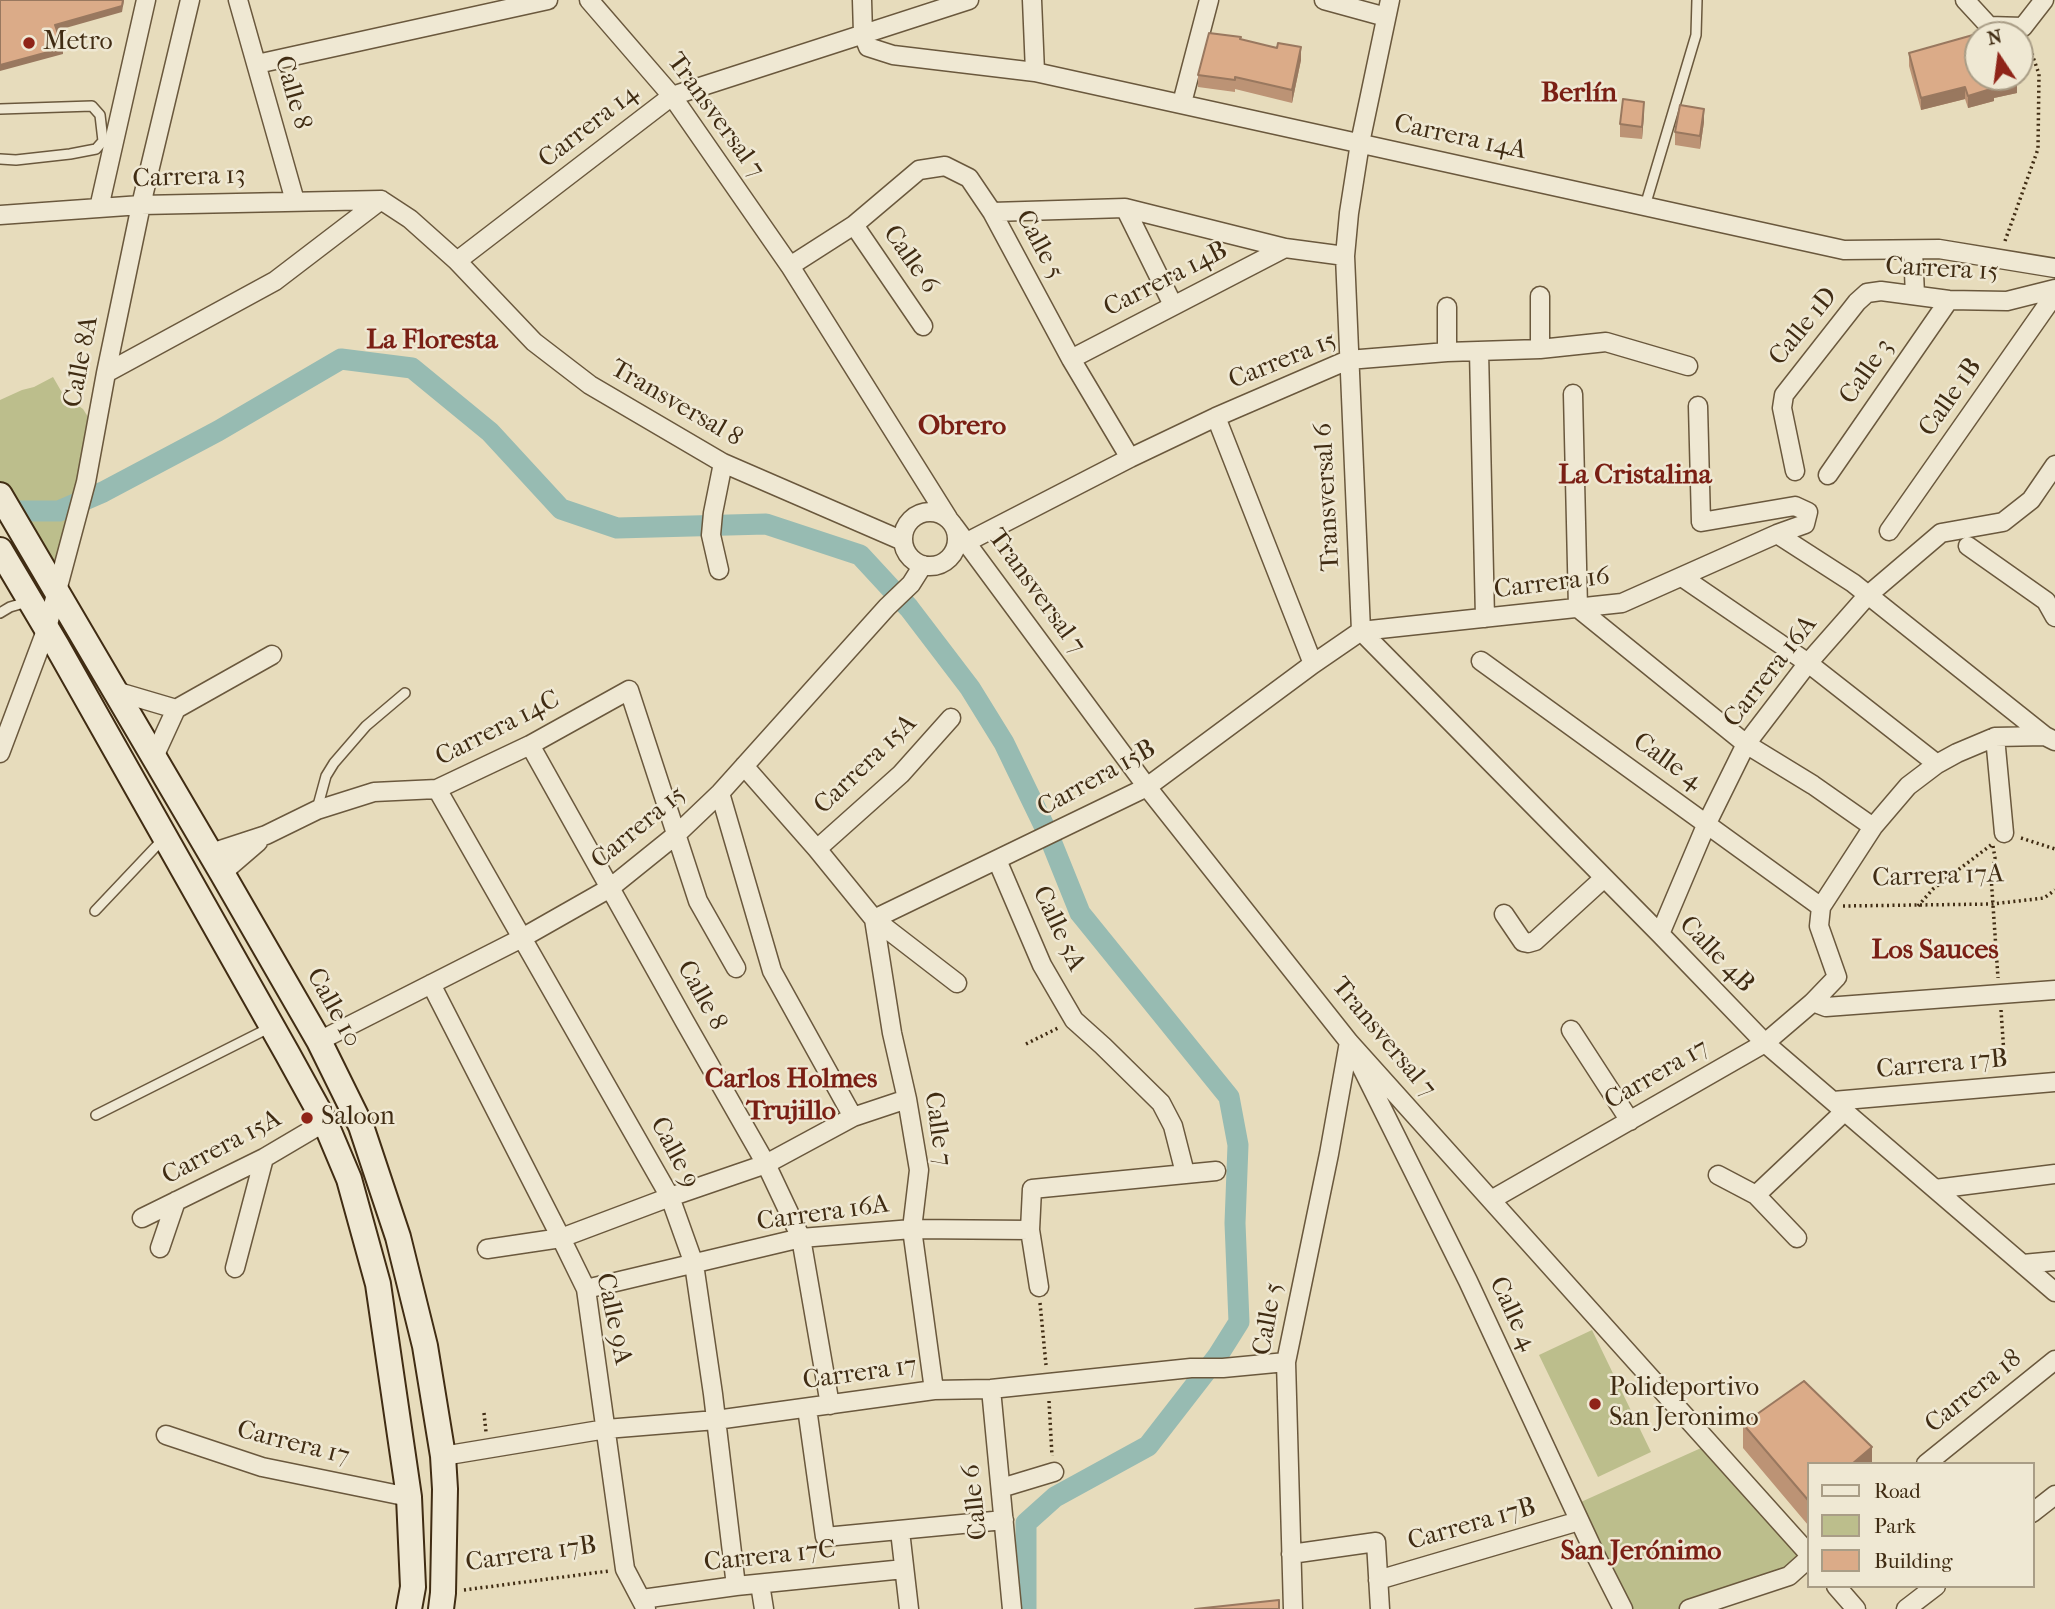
<!DOCTYPE html>
<html>
<head>
<meta charset="utf-8">
<style>
  body { margin:0 }
  #map { position:relative; width:2055px; height:1609px; overflow:hidden; background:#e7dcbc; font-family:"IM FELL French Canon",serif }
  canvas { display:block }
  .legend { position:absolute; left:1807px; top:1462px; width:228px; height:126px; box-sizing:border-box; background:#efe8d3; border:2px solid #a99d86; margin:0; padding:9px 12px; list-style:none; font-size:21px; color:#402c13 }
  .legend li { display:flex; align-items:center; gap:14px; height:35px }
  .legend b { width:35px; border:2px solid #a99d86 }
  .north { position:absolute; left:1964px; top:21px; width:70px; height:70px; box-sizing:border-box; background:#efe8d3; border:2px solid #a99d86; border-radius:50%; rotate:347deg; font-size:19px; font-weight:700; line-height:28px; text-align:center; color:#402c13 }
  .north::after { content:''; display:block; margin:auto; width:24px; height:32px; background:#8f2418; clip-path:polygon(50% 0,100% 100%,50% 72%,0 100%) }
</style>
</head>
<body>
<div id="map">
<canvas width="2055" height="1609"></canvas>
<ul class="legend">
<li><b style="height:9px;background:#efe8d3"></b>Road</li>
<li><b style="height:19px;background:#bcbe8c"></b>Park</li>
<li><b style="height:19px;background:#dbab88"></b>Building</li>
</ul>
<div class="north">N</div>
</div>
<script>
const g = document.querySelector('canvas').getContext('2d');
g.lineJoin = 'round';
function paint(path, color) { g.fillStyle = color; g.fill(path, 'evenodd'); }
const poly = rows => new Path2D(rows.map(r => 'M' + r).join(''));
function strokePath(path, color, width, dash) { g.strokeStyle = color; g.lineWidth = width; g.lineCap = dash ? 'butt' : 'round'; g.setLineDash(dash || []); g.stroke(path); }
function write(font, color, halo, rows, align = 'center') {
  g.font = font + ' "IM FELL French Canon",serif'; g.lineWidth = 5; g.setLineDash([]); g.textBaseline = 'middle'; g.strokeStyle = halo; g.fillStyle = color; for (const [text, x, y, turn = 0] of rows) {
    g.save(); g.translate(x, y); g.rotate((+turn || 0) * Math.PI / 180); g.textAlign = isNaN(turn) ? turn : align; if (halo) g.strokeText(text, 0, 0); g.fillText(text, 0, 0); g.restore();
  }
}
paint(poly([
  [53,377,64,396,83,409,88,417,81,475,55,579,0,486,0,400,22,390,34,387],
  [1592,1330,1651,1452,1598,1477,1539,1355],
  [1710,1444,1808,1558,1686,1609,1623,1609,1572,1506]
]), '#bcbe8c');
strokePath(poly([
  [20,511,59,511,103,492,218,431,341,359,412,368,490,432,561,509,617,528,766,524,860,555,909,608,970,688,1004,743,1049,836,1080,913,1229,1097,1238,1145,1235,1223,1239,1322,1217,1357,1148,1446,1055,1497,1026,1523,1026,1609]
]), '#97bbb2', 21);
const lane = poly([
  [0,109,92,106,100,115,103,141,96,149,70,154,16,160,0,159],
  [1645,206,1696,35,1697,0],
  [0,613,10,607,27,602],
  [317,809,326,776,334,763,366,726,405,693],
  [95,911,164,838],
  [96,1115,269,1028]
]);
const street = poly([
  [238,0,295,201],
  [589,0,672,96,790,266,948,518],
  [862,0,863,34,868,47,893,55,1035,72,1844,250,1939,249,2055,268],
  [1032,0,1035,72],
  [1324,0,1386,17],
  [1965,0,1989,26,2023,27,2044,0],
  [257,64,548,0],
  [1182,103,1209,0],
  [381,200,410,219,457,261,534,342,590,385,723,463,903,541],
  [99,208,146,0],
  [1125,208,1173,305],
  [992,212,1125,208,1285,248,1345,256],
  [0,215,141,205,381,200],
  [854,225,923,326],
  [1913,250,1915,295],
  [457,261,672,96,969,0],
  [790,266,854,225,919,170,945,166,969,178,992,212,1071,359,1130,458],
  [1540,349,1540,296],
  [1479,351,1485,618],
  [1447,352,1447,307],
  [1071,359,1285,248],
  [106,373,275,281,381,200],
  [1573,394,1578,608],
  [1216,417,1313,664],
  [1795,471,1782,408,1784,395,1857,302,1867,293,1881,291,1949,300,2007,301,2055,289],
  [1828,475,1949,300],
  '903 539a27 27 0 1 1 54 0a27 27 0 1 1-54 0Z',
  [954,526,1147,787,1349,1042,1808,1553],
  [1889,531,2055,294],
  [1777,534,1853,583,2045,736],
  [967,542,1130,458,1216,417,1348,360,1447,352,1540,349,1606,342,1688,366],
  [1968,546,2046,601,2055,617],
  [719,570,711,535,713,513,723,463],
  [1682,577,1808,663,1937,764],
  [1578,608,1746,744,1813,785,1873,827],
  [1361,631,1660,934,1765,1043,2055,1292],
  [1361,631,1345,256,1349,213,1360,143,1390,0],
  [1481,661,1821,907],
  [115,691,176,709],
  [1995,737,2004,833],
  [530,745,685,1022,766,1164,801,1238,830,1405],
  [0,753,47,628,86,482,106,373,141,205,190,0],
  [154,757,176,709,272,655],
  [744,766,817,849,874,919,957,983],
  [437,789,670,1197,694,1264,713,1394,736,1586],
  [720,793,772,971,853,1117],
  [817,849,901,774,951,718],
  [211,853,266,835,317,810,374,792,437,789,530,745,629,690,698,901,736,968],
  [997,860,1042,965,1074,1020,1103,1046,1161,1103,1173,1126,1185,1173],
  [222,873,258,842],
  [1504,914,1523,942,1528,943,1535,941,1604,878],
  [1660,934,1707,823,1746,744,1808,663,1867,596,1941,533,2003,522,2031,500,2055,465],
  [431,984,561,1238,586,1289,625,1569,646,1609],
  [1813,1002,1826,1007,2055,990],
  [1571,1030,1630,1121],
  [319,1041,522,938,610,888,677,834,720,793,887,607,911,584,923,565],
  [1360,1064,1468,1281,1595,1554,1623,1609],
  [1833,1101,2055,1082],
  [1718,1175,1756,1195,1797,1238],
  [1935,1189,2055,1174],
  [1756,1195,1845,1111],
  [1491,1200,1765,1043,1813,1002,1837,977,1819,926,1821,907,1873,827,1908,786,1937,764,1957,753,1995,737,2045,736,2055,741],
  [142,1218,264,1158,325,1122],
  [160,1248,176,1201],
  [487,1249,561,1238,670,1197,766,1164,853,1117,907,1099],
  [2023,1264,2055,1261],
  [235,1268,264,1158],
  [1039,1287,1030,1230,1032,1189,1216,1171],
  [586,1289,801,1238,912,1229,1030,1230],
  [991,1389,1012,1609],
  [934,1390,912,1229,919,1170,907,1099,892,1033,874,919,1147,787,1313,664,1361,631,1622,603,1777,534,1805,524,1808,512,1795,506,1701,522,1698,406],
  [807,1408,825,1537,1004,1520],
  [166,1435,262,1467,409,1497],
  [443,1456,606,1429,716,1420,934,1390,991,1389,1191,1368,1223,1368,1286,1362],
  [1926,1464,2055,1360],
  [1001,1488,1054,1472],
  [2032,1513,2055,1495],
  [900,1531,909,1609],
  [1291,1554,1376,1542,1380,1609],
  [1378,1580,1579,1521],
  [760,1584,764,1609],
  [1836,1586,1856,1609],
  [642,1599,736,1586,904,1569],
  [1293,1609,1286,1362,1329,1154,1349,1042],
  [1689,1609,1789,1576,1808,1559],
  [1906,1609,1936,1586]
]);
const secondary = poly([
  [0,495,222,873,319,1041,361,1126,398,1237,425,1346,443,1456,445,1489,443,1593,441,1609],
  [0,550,57,646,287,1053,325,1122,349,1179,378,1284,409,1497,413,1587,409,1609]
]);
strokePath(lane, '#6a583d', 12);
strokePath(street, '#6a583d', 21);
strokePath(secondary, '#402c13', 28);
strokePath(poly([
  [2005,241,2038,149,2039,74,2028,43],
  [2021,838,2055,849],
  [1993,846,1995,858,1991,876,1998,978],
  [1843,906,1992,904,2044,898,2055,890],
  [1918,906,1933,889,1991,845],
  [2001,1010,2005,1069],
  [1026,1044,1060,1027],
  [1040,1303,1046,1365],
  [1049,1401,1052,1456],
  [484,1413,486,1432],
  [464,1590,609,1571]
]), '#402c13', 3.5, [2, 3.5]);
strokePath(lane, '#efe8d3', 9);
strokePath(street, '#efe8d3', 18);
strokePath(secondary, '#efe8d3', 24);
paint(poly([
  [1978,35,2017,93,1994,98,1994,101,1968,108,1965,99,1921,110,1909,66,1909,53],
  [1241,40,1301,60,1292,103,1235,89,1235,92,1198,87,1198,75],
  [1644,114,1642,139,1620,137,1620,124],
  [1704,122,1700,149,1675,145,1675,132],
  [1743,1424,1872,1464,1808,1464,1808,1525,1743,1448]
]), '#bc9375');
paint(poly([
  [124,0,122,12,55,31,55,25],
  [1301,47,1301,60,1292,103,1292,90],
  [63,48,63,54,0,71,0,65],
  [2017,80,2017,93,1994,98,1994,101,1968,108,1968,96,1994,86],
  [1965,87,1965,99,1921,110,1921,98],
  [1644,102,1644,114,1642,139,1642,127],
  [1704,109,1704,122,1700,149,1700,136],
  [1872,1447,1872,1464,1852,1464]
]), '#99785f');
const building = poly([
  [0,0,123,0,122,6,55,25,63,48,0,65,0,0],
  [1209,33,1241,37,1240,39,1277,48,1278,43,1301,47,1292,90,1235,77,1235,80,1198,75,1209,33],
  [1980,33,1980,35,1978,35,1978,77,2016,77,2017,80,1994,86,1994,88,1968,96,1965,87,1921,98,1909,53,1980,33],
  [1623,99,1644,102,1642,127,1620,124,1623,99],
  [1680,105,1704,109,1700,136,1675,132,1680,105],
  [1804,1381,1872,1447,1852,1464,1808,1464,1808,1500,1743,1424,1804,1381],
  [1279,1600,1279,1609,1195,1609,1279,1600]
]);
paint(building, '#dbab88');
strokePath(building, '#99785f', 2);
for (const [x, y, r, color] of [
  [29,43,7,"#8f2418"],
  [307,1118,7,"#8f2418"],
  [1595,1404,7,"#8f2418"]
]) { const dot = new Path2D(); dot.arc(x, y, r, 0, 2 * Math.PI); g.fillStyle = color; g.fill(dot); strokePath(dot, '#efe8d3', 2.5); }
write('26px', '#402c13', '#efe8d3', [
  ["Metro",43,43],
  ["Saloon",321,1118],
  ["Polideportivo",1609,1389],
  ["San Jeronimo",1609,1419]
], 'left');
write('26px', '#402c13', '#efe8d3', [
  ["Calle 8",292,93,74],
  ["Transversal 7",715,116,54],
  ["Carrera 14",589,127,-38],
  ["Carrera 14A",1460,138,12],
  ["Carrera 13",189,178,-2],
  ["Calle 5",1039,245,62],
  ["Calle 6",910,260,55],
  ["Carrera 15",1942,270,3],
  ["Carrera 14B",1166,280,-27],
  ["Calle 1D",1804,327,-51],
  ["Carrera 15",1283,361,-22],
  ["Calle 8A",82,362,-79],
  ["Calle 3",1867,372,-55],
  ["Calle 1B",1951,398,-55],
  ["Transversal 8",676,404,30],
  ["Transversal 6",1328,497,-93],
  ["Carrera 16",1552,584,-7],
  ["Transversal 7",1036,592,54],
  ["Carrera 16A",1771,672,-52],
  ["Carrera 14C",498,729,-27],
  ["Calle 4",1667,762,36],
  ["Carrera 15A",866,765,-44],
  ["Carrera 15B",1097,779,-29],
  ["Carrera 15",639,828,-40],
  ["Carrera 17A",1938,877,-2],
  ["Calle 5A",1058,929,65],
  ["Calle 4B",1716,955,46],
  ["Calle 8",701,996,61],
  ["Calle 10",333,1008,61],
  ["Transversal 7",1383,1038,50],
  ["Carrera 17B",1942,1065,-5],
  ["Carrera 17",1657,1075,-30],
  ["Calle 7",937,1129,82],
  ["Carrera 15A",222,1148,-28],
  ["Calle 9",674,1153,62],
  ["Carrera 16A",823,1214,-8],
  ["Calle 4",1512,1314,65],
  ["Calle 9A",613,1319,78],
  ["Calle 5",1269,1319,-80],
  ["Carrera 17",860,1374,-8],
  ["Carrera 18",1974,1392,-39],
  ["Carrera 17",293,1444,14],
  ["Calle 6",976,1502,-96],
  ["Carrera 17B",1472,1525,-16],
  ["Carrera 17B",531,1555,-8],
  ["Carrera 17C",770,1557,-6]
]);
write('bold 28px', '#7a1f14', '#efe8d3', [
  ["Berlín",1579,94],
  ["La Floresta",432,341],
  ["Obrero",962,427],
  ["La Cristalina",1635,476],
  ["Los Sauces",1935,951],
  ["Carlos Holmes",791,1080],
  ["Trujillo",791,1112],
  ["San Jerónimo",1641,1552]
]);
</script>
</body>
</html>
